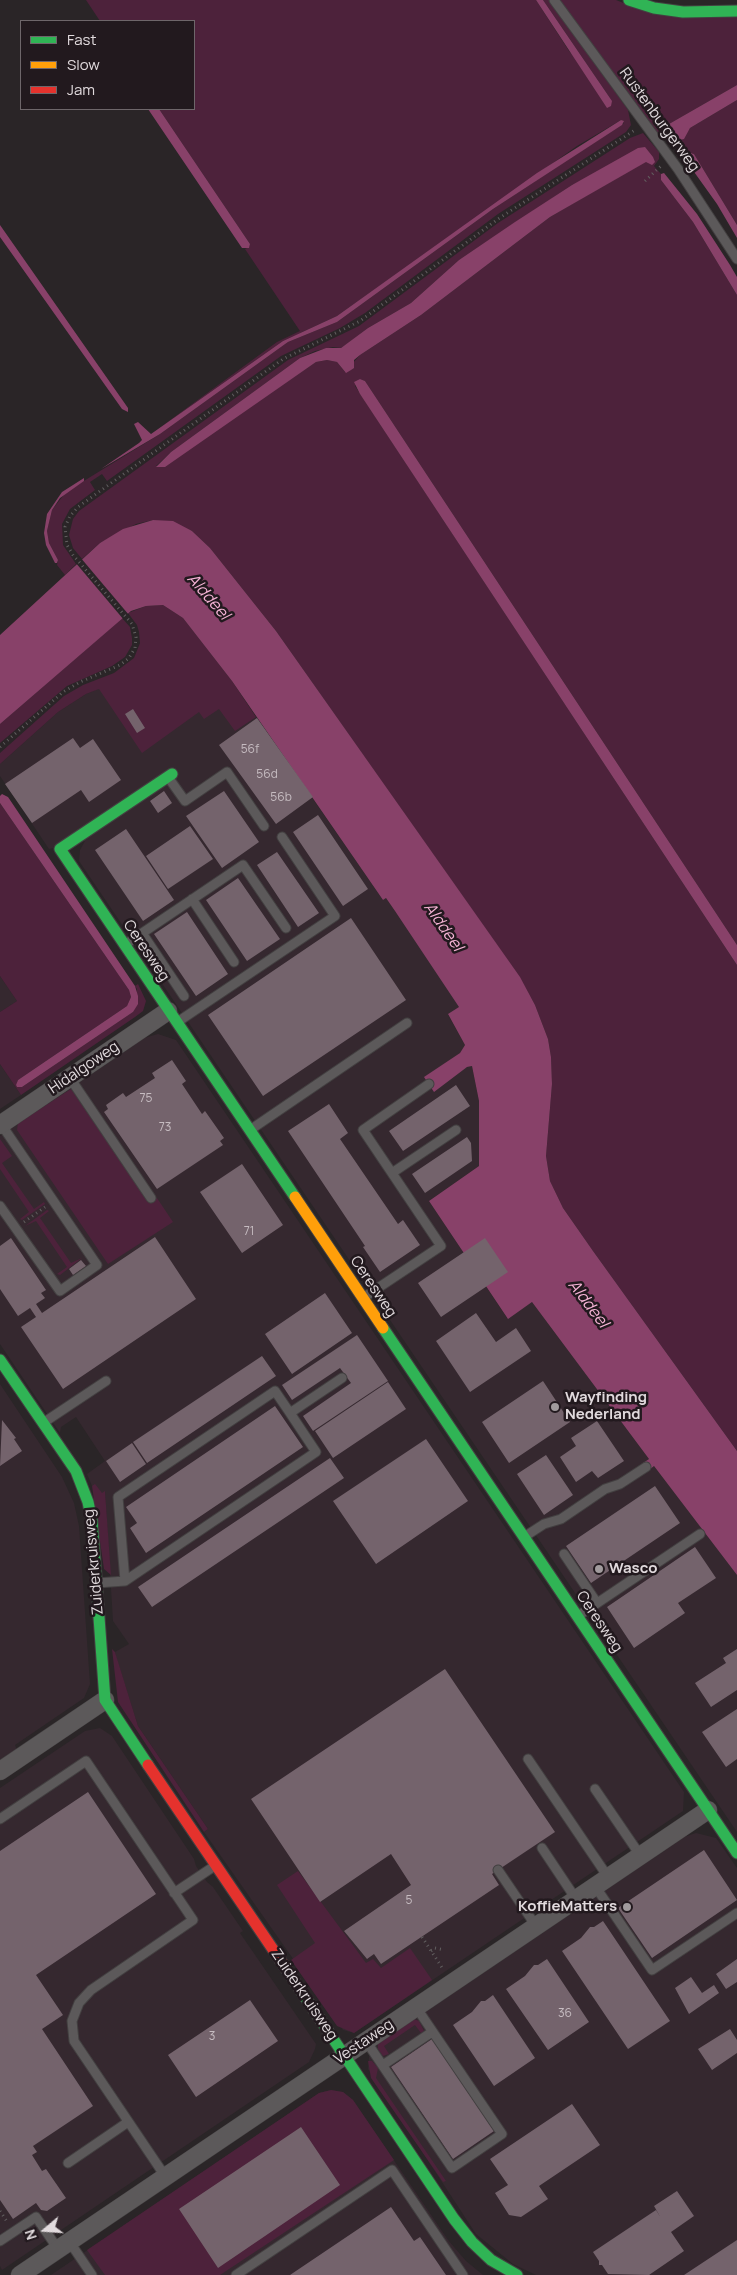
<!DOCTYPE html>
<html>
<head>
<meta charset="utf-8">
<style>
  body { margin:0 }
  #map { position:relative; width:737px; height:2275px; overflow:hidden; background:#2a2527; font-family:Manrope,sans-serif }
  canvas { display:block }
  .legend { position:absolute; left:20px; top:20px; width:175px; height:90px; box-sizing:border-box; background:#22191e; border:1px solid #6e666a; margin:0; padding:6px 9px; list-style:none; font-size:15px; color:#e1dadd }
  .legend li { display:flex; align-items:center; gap:10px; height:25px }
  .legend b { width:25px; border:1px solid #6e666a }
  .north { position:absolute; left:20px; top:2205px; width:50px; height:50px; -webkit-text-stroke:4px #22191e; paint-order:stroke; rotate:252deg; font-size:14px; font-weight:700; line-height:20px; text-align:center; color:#e1dadd }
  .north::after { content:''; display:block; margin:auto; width:18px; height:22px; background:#e1dadd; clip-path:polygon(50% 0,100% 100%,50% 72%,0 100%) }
</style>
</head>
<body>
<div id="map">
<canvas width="737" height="2275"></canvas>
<ul class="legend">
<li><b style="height:6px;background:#30b455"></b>Fast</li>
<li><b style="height:6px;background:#ff9f0a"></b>Slow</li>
<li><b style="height:6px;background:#e5322d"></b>Jam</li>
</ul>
<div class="north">N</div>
</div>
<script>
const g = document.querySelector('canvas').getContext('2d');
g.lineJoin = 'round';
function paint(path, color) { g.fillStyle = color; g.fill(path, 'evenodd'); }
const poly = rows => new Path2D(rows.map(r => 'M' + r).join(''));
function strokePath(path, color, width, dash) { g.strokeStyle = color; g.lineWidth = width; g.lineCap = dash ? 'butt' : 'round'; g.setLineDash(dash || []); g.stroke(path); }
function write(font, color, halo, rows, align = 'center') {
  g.font = font + ' Manrope,sans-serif'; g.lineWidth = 5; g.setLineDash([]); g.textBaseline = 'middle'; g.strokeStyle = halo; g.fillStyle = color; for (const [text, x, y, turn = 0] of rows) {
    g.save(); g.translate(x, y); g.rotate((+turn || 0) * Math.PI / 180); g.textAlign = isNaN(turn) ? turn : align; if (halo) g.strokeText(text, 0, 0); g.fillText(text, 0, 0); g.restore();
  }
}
paint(poly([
  [110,684,256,717,383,900,386,898,395,911,460,1007,448,1015,465,1045,460,1053,425,1077,472,1066,479,1101,479,1166,429,1201,507,1318,532,1302,649,1459,644,1463,649,1470,654,1466,737,1575,737,1832,79,861,80,850,85,841,49,849,0,776,0,764,58,712,86,694],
  [0,976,17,1001,0,1012],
  [158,1034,176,1040,684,1792,683,1811,354,2033,343,2030,204,1832,208,1829,138,1726,116,1657,115,1652,129,1644,113,1621,105,1492,102,1494,92,1486,87,1474,105,1461,76,1417,61,1427,60,1433,0,1344,0,1136,144,1038],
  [0,1064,21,1095,0,1109],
  [0,1384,62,1477,74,1503,79,1526,90,1684,84,1698,15,1745,17,1750,0,1761],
  [100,1728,112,1736,194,1859,196,1866,207,1882,213,1887,243,1931,240,1933,316,2044,315,2049,309,2062,2,2270,0,2266,0,1788,85,1731],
  [696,1833,716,1838,737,1868,737,2275,536,2275,513,2264,476,2234,368,2069,369,2057,378,2043,684,1837],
  [331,2090,343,2092,353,2100,448,2240,466,2261,483,2275,51,2275,319,2093]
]), '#35282f');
paint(poly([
  [86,0,536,0,569,51,612,101,543,0,549,0,628,110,631,125,626,132,498,214,365,313,340,328,281,356,107,481,102,474,90,482,95,490,70,509,62,524,63,545,76,564,65,575,57,565,58,560,49,543,47,531,52,510,66,492,160,434,288,342,337,322,493,209,624,123,621,120,577,146,337,316,283,341,158,429,277,342,300,331,245,249,249,247,250,244,159,109,194,109,194,21,100,21],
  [560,0,616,0,636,8,737,15,737,85,669,124,666,131,658,136],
  [737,100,737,225,694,154,687,152,681,140,690,128],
  [643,133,659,152,659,159,654,166,661,174,661,180,693,222,737,295,737,945,365,381,360,379,355,386,737,965,737,1451,593,1251,563,1208,550,1181,546,1156,552,1084,551,1057,548,1039,535,1005,520,978,276,631,210,548,192,531,153,520,136,524,100,543,82,559,73,548,69,535,73,519,79,511,288,360,359,326,498,223,630,138],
  [653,157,550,217,421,315,360,355,345,372,337,362,327,360,316,362,162,466,156,466,171,452,300,358,315,351,333,347,341,348,347,344,368,328,411,303,459,260,572,185,596,174],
  [163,605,183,618,232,681,256,717,235,731,219,709,204,719,199,712,142,753,99,689,86,694,58,712,0,764,0,753,64,696,83,685,114,673,134,658,140,643,139,632,137,625,128,613,146,606],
  [122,618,130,627,132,638,132,645,125,657,112,666,67,686,0,743,0,724],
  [0,803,129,990,131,997,127,1006,18,1080,16,1086,22,1087,133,1012,137,989,135,986,138,984,146,1001,143,1011,135,1017,21,1095,0,1064,0,1012,17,1001,0,976],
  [71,1089,149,1202,157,1198,173,1222,108,1264,17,1130,18,1123],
  [0,1139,12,1156,2,1163,34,1209,44,1202,45,1204,22,1220,20,1219,29,1212,0,1169],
  [47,1210,49,1211,40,1218,71,1263,82,1258,60,1275,57,1274,67,1267,36,1221,25,1226],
  [95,1484,102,1493,105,1491,111,1575,104,1569,92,1486],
  [112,1649,115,1652,138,1726,208,1829,204,1832,118,1702],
  [298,1871,366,1963,373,1959,381,1968,410,1948,432,1980,354,2033,337,2026,291,1960,315,1943,277,1885],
  [414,2019,419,2021,424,2031,421,2033,415,2025,384,2046,389,2054,383,2056,378,2049,378,2043],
  [368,2061,372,2061,378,2068,376,2078,446,2181,443,2182,371,2078],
  [331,2090,343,2092,353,2100,394,2160,220,2275,105,2275,87,2250,319,2093]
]), '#4d223b');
paint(poly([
  [536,0,543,0,612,101,611,106,607,108],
  [737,85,737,100,690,128,684,139,671,142,666,135,669,124],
  [148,109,159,109,250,244,249,248,242,248],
  [621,120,624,121,622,125,493,209,337,322,288,342,160,434,101,469,139,443,142,440,134,424,138,422,151,434,283,341,337,316,537,173],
  [645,147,653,157,655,162,652,165,646,162,550,217,421,315,360,355,354,360,354,368,351,370,346,373,337,362,327,360,316,362,165,467,156,467,171,452,300,358,326,348,341,348,368,328,411,303,459,260,515,222,572,185,638,148],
  [687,152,694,154,737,225,737,238,717,204,687,162],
  [664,173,697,214,730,265,737,277,737,295,693,222,661,180,661,174],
  [0,225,128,408,128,412,122,409,0,237],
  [360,379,365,381,737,945,737,965,360,394,354,382],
  [84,478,84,481,60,498,52,510,47,531,49,543,58,560,57,563,55,563,46,545,44,533,47,514,62,492],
  [153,520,173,521,192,531,210,548,276,631,520,977,535,1005,548,1039,551,1057,552,1084,546,1156,550,1181,563,1208,593,1251,737,1451,737,1575,654,1466,649,1470,643,1463,649,1459,532,1302,508,1319,429,1201,479,1166,479,1101,472,1066,467,1067,434,1092,424,1077,460,1053,465,1045,448,1014,459,1007,395,911,386,898,383,900,232,681,183,618,163,605,146,606,131,611,0,724,0,635,100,543,123,529],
  [2,794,8,797,135,986,138,996,138,1004,133,1012,22,1087,17,1087,16,1085,18,1080,127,1006,131,997,129,990,0,803,0,796]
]), '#884169');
paint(poly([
  [80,557,129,615,124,620,75,562]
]), '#2a2527');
paint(poly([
  [133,709,145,728,137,733,125,714],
  [257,718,313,797,276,824,219,745],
  [73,738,80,748,93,739,121,780,89,802,81,790,32,823,5,784],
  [164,791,172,803,158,813,150,801],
  [224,791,259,842,222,868,186,816],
  [318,815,368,889,343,906,293,832],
  [190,826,213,859,168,889,146,856],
  [126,829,174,900,143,921,95,850],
  [277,852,319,913,298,927,257,865],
  [238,878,280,939,247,961,206,900],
  [187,912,228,974,196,996,154,934],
  [351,918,406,1000,263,1096,208,1015],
  [172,1060,186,1081,182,1084,202,1114,205,1111,224,1138,220,1141,223,1145,157,1189,104,1112,108,1109,106,1105,123,1093,126,1097,155,1078,152,1073],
  [456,1085,470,1106,403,1151,389,1131],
  [329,1104,348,1133,340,1139,398,1224,403,1220,420,1245,380,1272,363,1247,365,1246,288,1131],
  [467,1137,471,1143,472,1161,425,1193,412,1174],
  [242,1164,283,1225,242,1253,200,1192],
  [155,1237,196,1299,63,1389,21,1327,36,1317,30,1308,18,1316,0,1289,0,1246,11,1238,46,1290,41,1293,45,1298,36,1304,42,1313],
  [485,1238,508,1272,441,1317,418,1283],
  [81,1260,86,1266,73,1275,69,1269],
  [325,1293,352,1333,292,1374,265,1334],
  [476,1313,496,1342,516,1328,531,1351,470,1392,436,1341],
  [357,1335,388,1381,313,1431,303,1416,351,1383,340,1368,292,1400,282,1385],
  [262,1356,276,1376,147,1463,133,1442],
  [543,1381,570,1422,509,1463,482,1422],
  [388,1382,406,1409,333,1458,315,1431],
  [275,1406,303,1447,146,1553,130,1528,137,1523,126,1507],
  [2,1420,16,1438,14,1439,22,1451,0,1466],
  [597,1421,624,1461,598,1478,592,1471,576,1482,560,1457,576,1446,571,1438],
  [426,1439,468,1501,376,1564,333,1501],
  [132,1443,146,1464,120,1482,106,1461],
  [546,1455,573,1495,544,1515,517,1474],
  [330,1458,344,1478,152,1607,138,1587],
  [655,1486,680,1523,591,1583,566,1546],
  [695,1547,716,1578,678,1603,685,1613,634,1648,607,1607],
  [737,1649,737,1690,711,1707,695,1683,726,1663,723,1658],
  [445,1669,555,1832,492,1874,499,1885,381,1964,374,1954,367,1959,344,1931,411,1885,391,1854,320,1902,251,1799],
  [737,1709,737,1759,726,1767,702,1732],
  [88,1792,156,1894,36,1975,63,2015,42,2029,93,2106,33,2146,37,2152,32,2155,42,2171,46,2169,66,2198,47,2211,41,2210,36,2203,13,2219,0,2200,0,1851],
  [704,1850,737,1900,652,1958,618,1908],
  [603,1921,670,2021,628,2049,562,1951,581,1938,590,1927,594,1927],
  [547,1959,589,2022,548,2050,506,1989,525,1976,534,1965,538,1965],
  [737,1959,737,1982,726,1989,716,1974],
  [691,1977,702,1993,714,1985,719,1993,689,2014,675,1988],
  [493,1995,535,2058,494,2086,453,2025,472,2012,481,2001,485,2001],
  [250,2000,278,2041,196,2097,168,2055],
  [730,2029,737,2040,737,2053,712,2070,698,2049],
  [432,2039,494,2131,453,2159,391,2067],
  [572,2104,600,2145,539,2186,548,2199,521,2217,509,2215,495,2193,508,2185,490,2159],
  [301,2127,340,2185,218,2268,179,2209],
  [677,2191,694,2216,671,2232,684,2251,649,2275,608,2274,602,2265,599,2265,599,2261,593,2252,656,2210,661,2218,654,2206],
  [391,2207,414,2241,420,2237,446,2275,290,2275],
  [737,2240,737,2275,684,2275]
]), '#74636c');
const lane = poly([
  [554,0,678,169,737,259],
  [168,777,185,801,227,772,264,826],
  [192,899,234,962],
  [142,933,184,996],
  [126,944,243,865,286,928],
  [179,1021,335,916,282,837],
  [70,1078,151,1198],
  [250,1130,407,1023],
  [392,1173,456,1130],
  [0,1206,60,1291,97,1265,1,1124],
  [363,1298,441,1246,363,1130,429,1084],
  [43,1423,106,1381],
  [524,1537,544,1524,561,1519,605,1489,620,1484,646,1467],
  [564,1554,597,1603],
  [125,1581,118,1497,275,1391,290,1413,342,1378],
  [97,1583,125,1581,316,1452,290,1413],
  [578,1616,700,1534],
  [528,1759,608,1877],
  [595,1789,640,1855],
  [0,1819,86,1761,193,1920,91,1990,79,2003,72,2021,74,2041,165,2176],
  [542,1848,576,1899],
  [498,1870,536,1926],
  [595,1886,652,1970,737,1913],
  [174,1893,216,1865],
  [366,2041,452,2168,502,2134,416,2007],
  [383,2065,432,2032],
  [68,2163,128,2122],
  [0,2241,36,2217,58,2249],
  [69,2241,92,2275],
  [236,2275,392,2170,463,2275]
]);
const street = poly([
  [0,1125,168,1011],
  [0,1771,105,1700],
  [20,2275,708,1810]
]);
const fast = poly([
  [629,0,654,8,683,12,737,11],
  [172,774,60,849,295,1197],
  [383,1328,737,1853],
  [0,1360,76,1471,88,1502,92,1521,105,1700,148,1765],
  [291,1976,454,2219,472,2242,491,2260,517,2275]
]);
const slow = poly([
  [295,1197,383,1328]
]);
const jam = poly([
  [148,1765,291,1976]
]);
strokePath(lane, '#434041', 11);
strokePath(street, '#434041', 19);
strokePath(fast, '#434041', 13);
strokePath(slow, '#434041', 13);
strokePath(jam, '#434041', 13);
strokePath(poly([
  [645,181,662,165],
  [0,747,63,692,80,682,120,665,129,658,135,648,136,637,132,624,73,555,67,545,65,527,70,516,78,507,283,359,360,321,498,219,635,130],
  [24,1222,45,1207],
  [422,1937,443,1969],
  [431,1951,435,1948,444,1950],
  [0,2211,8,2223]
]), '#625f60', 3, [1, 4]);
strokePath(lane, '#5c595a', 9);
strokePath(street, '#5c595a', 18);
strokePath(fast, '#30b455', 11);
strokePath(slow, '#ff9f0a', 11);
strokePath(jam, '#e5322d', 11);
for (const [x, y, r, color] of [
  [555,1407,5,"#a19b9d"],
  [599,1569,5,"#a19b9d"],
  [627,1907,5,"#a19b9d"]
]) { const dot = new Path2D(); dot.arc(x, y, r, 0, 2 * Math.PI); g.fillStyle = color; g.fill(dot); strokePath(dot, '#22191e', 2); }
write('12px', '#c6bcc1', null, [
  ["56f",250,750],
  ["56d",267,775],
  ["56b",281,798],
  ["75",146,1099],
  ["73",165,1128],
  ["71",249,1232],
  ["5",409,1901],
  ["36",565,2014],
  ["3",212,2037]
]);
write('15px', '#e1dadd', '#22191e', [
  ["Rustenburgerweg",659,120,54],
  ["Ceresweg",146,951,56],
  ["Hidalgoweg",84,1068,-34],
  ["Ceresweg",373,1287,56],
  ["Zuiderkruisweg",94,1562,-95],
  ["Ceresweg",599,1622,56],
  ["Zuiderkruisweg",304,1995,56],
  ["Vestaweg",364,2042,-34]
]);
write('bold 15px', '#e1dadd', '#22191e', [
  ["Wayfinding",565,1398],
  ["Nederland",565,1415],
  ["Wasco",609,1569],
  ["KoffieMatters",617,1907,"right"]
], 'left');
write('italic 16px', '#f5b3d5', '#22191e', [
  ["Alddeel",208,597,49],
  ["Alddeel",443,927,55],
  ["Alddeel",588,1304,53]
]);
</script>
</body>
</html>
